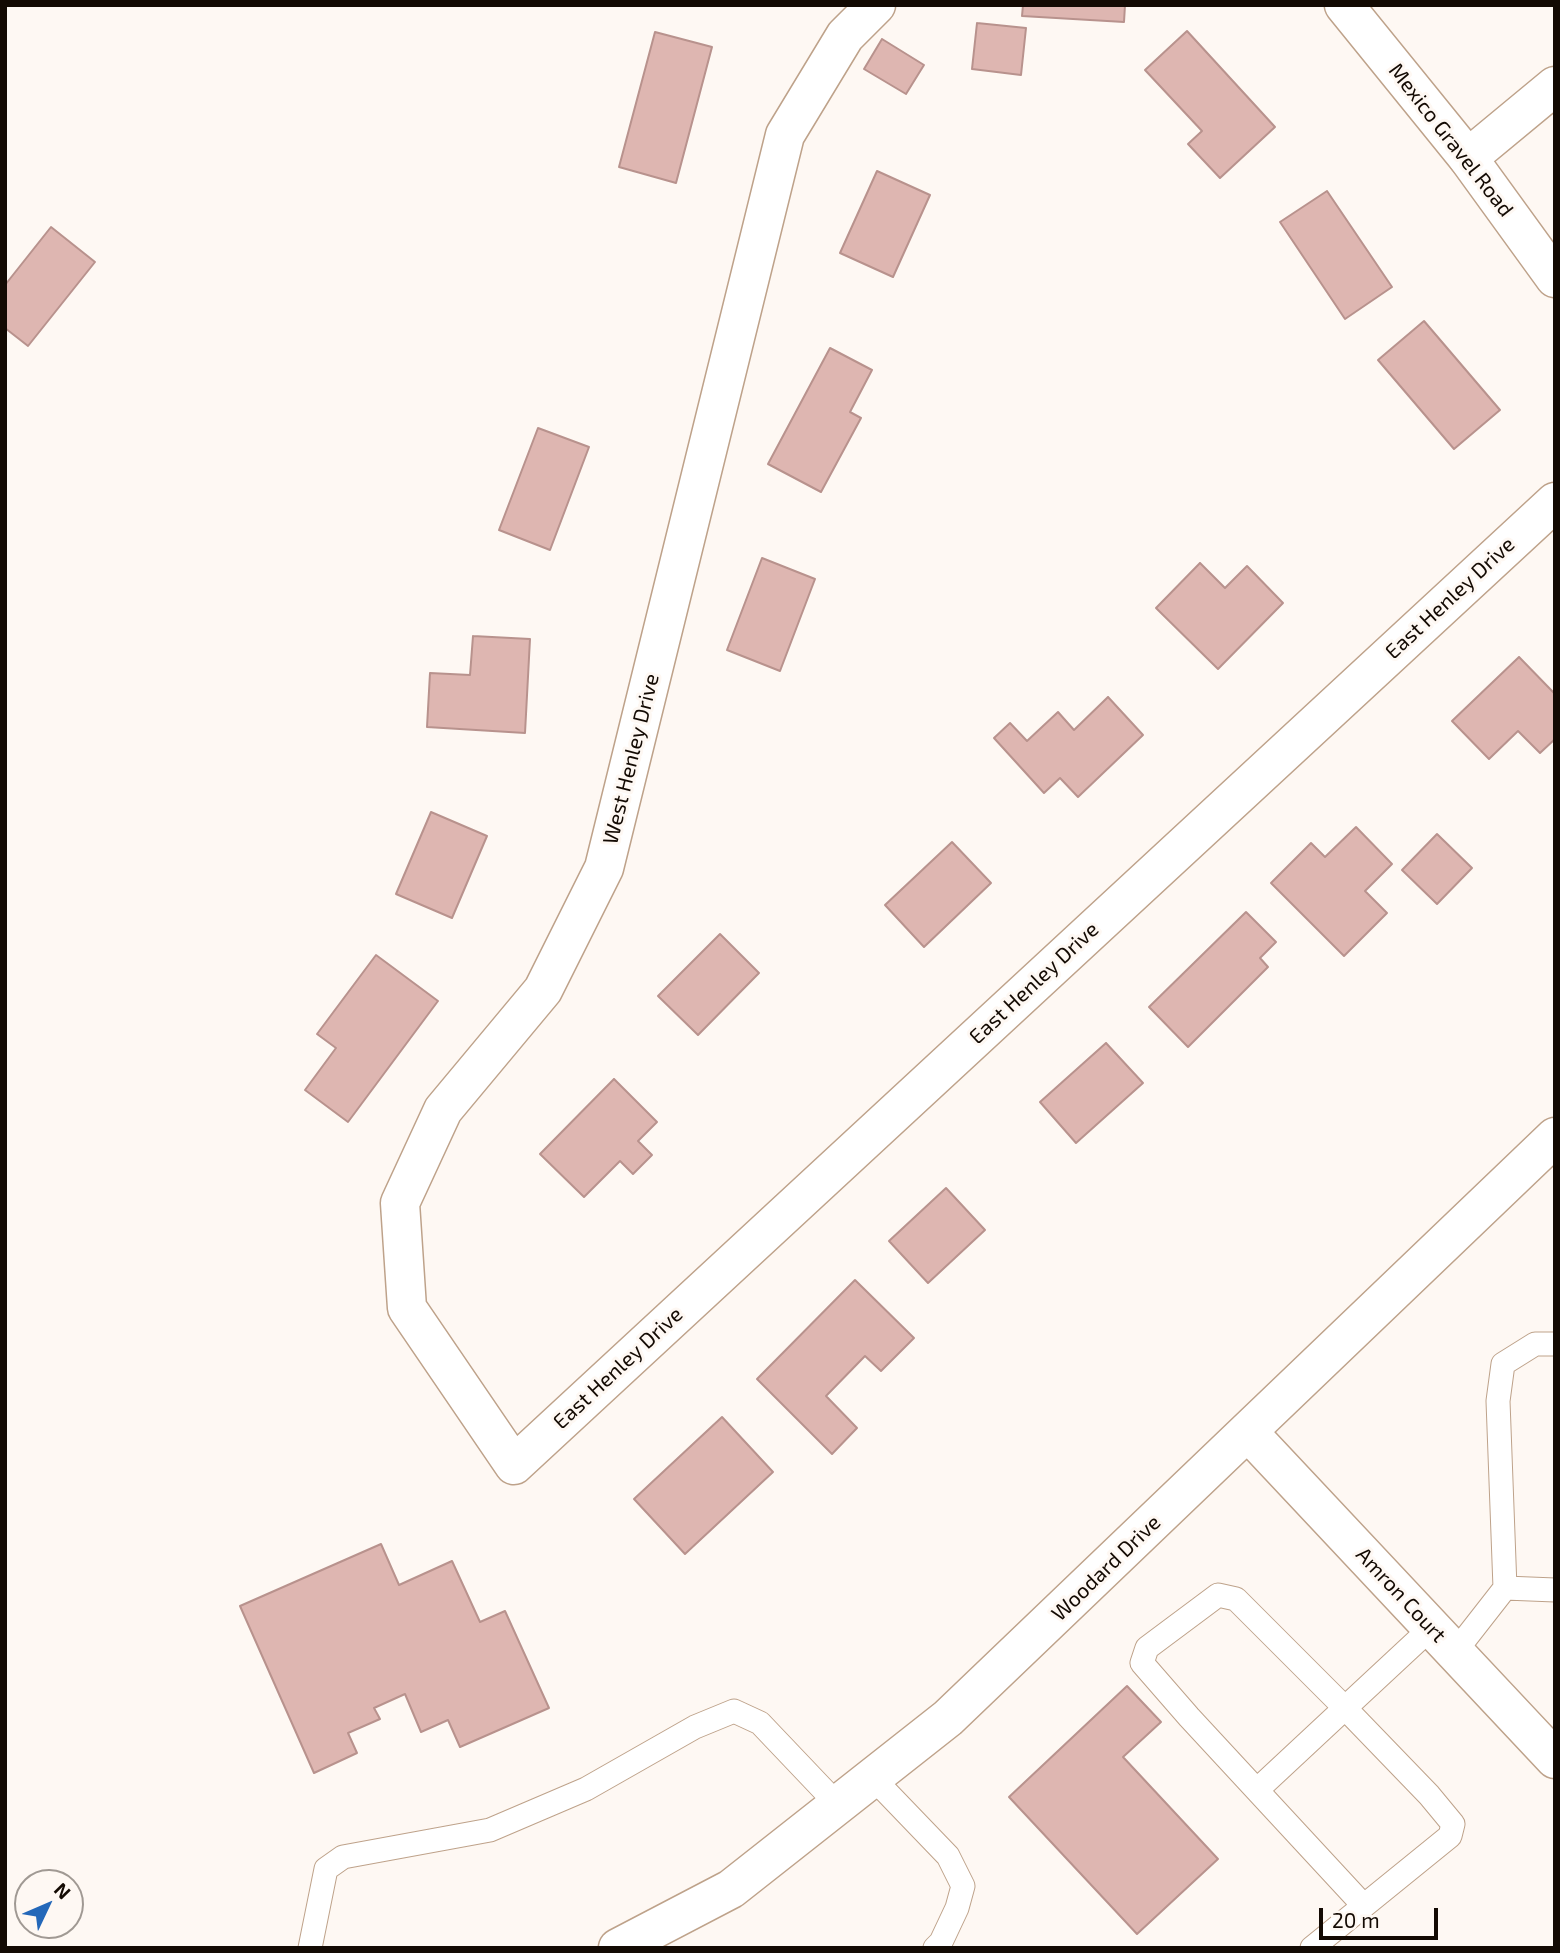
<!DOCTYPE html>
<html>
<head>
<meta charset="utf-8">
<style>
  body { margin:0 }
  #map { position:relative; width:1560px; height:1953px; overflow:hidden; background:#fef8f3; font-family:"Exo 2",sans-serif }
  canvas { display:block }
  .frame { position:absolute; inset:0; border:7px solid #130a03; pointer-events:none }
  .north { position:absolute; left:14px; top:1869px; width:70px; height:70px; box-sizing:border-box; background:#fef8f3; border:2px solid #a09993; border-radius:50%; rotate:46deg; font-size:19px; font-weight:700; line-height:28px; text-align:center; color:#130a03 }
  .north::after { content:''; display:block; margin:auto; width:24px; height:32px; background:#2468b9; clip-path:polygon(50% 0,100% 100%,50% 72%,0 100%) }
  .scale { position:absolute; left:1319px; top:1908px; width:119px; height:32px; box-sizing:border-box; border:4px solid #130a03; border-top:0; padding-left:9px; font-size:21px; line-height:24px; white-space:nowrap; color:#130a03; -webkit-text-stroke:5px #fef8f3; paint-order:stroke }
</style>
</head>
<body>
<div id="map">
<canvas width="1560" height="1953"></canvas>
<div class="frame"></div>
<div class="north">N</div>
<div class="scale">20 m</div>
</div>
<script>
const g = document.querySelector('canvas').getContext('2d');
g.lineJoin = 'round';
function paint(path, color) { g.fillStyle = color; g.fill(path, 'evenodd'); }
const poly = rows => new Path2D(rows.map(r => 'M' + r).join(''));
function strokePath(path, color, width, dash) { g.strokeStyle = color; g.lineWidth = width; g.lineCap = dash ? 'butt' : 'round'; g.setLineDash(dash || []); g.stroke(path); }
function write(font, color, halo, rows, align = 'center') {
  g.font = font + ' "Exo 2",sans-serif'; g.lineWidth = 6; g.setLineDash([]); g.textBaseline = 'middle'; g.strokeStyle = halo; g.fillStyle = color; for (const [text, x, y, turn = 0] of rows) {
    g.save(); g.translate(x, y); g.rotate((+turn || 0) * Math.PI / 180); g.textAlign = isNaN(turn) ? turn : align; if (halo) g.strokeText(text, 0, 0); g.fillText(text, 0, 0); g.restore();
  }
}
const building = poly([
  [1023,5,1125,5,1124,22,1022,16,1023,5],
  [977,23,1026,28,1021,75,972,69,977,23],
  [1187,31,1275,127,1220,178,1188,144,1202,131,1145,70,1187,31],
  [655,32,712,47,676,183,619,167,655,32],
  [882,39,924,65,906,94,864,69,882,39],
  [877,171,930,195,893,277,840,253,877,171],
  [1327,191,1392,287,1345,319,1280,222,1327,191],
  [51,227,95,262,28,346,5,328,5,285,51,227],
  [1424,321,1500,410,1454,449,1378,360,1424,321],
  [830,348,872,370,850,412,861,418,821,492,768,464,830,348],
  [538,428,589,447,550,550,499,530,538,428],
  [762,558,815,579,780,671,727,650,762,558],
  [1200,563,1225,588,1247,566,1283,603,1218,669,1156,608,1200,563],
  [473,636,530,639,525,733,427,727,430,673,470,675,473,636],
  [1519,657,1555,694,1555,739,1540,753,1518,731,1489,759,1452,721,1519,657],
  [1108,697,1143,735,1078,797,1060,778,1044,793,994,738,1010,723,1027,741,1058,712,1074,730,1108,697],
  [431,812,487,836,452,918,396,894,431,812],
  [1356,827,1392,864,1365,891,1387,913,1344,956,1271,883,1311,843,1325,857,1356,827],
  [1437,834,1472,868,1437,904,1402,870,1437,834],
  [952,842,991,883,924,947,885,905,952,842],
  [1246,912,1276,942,1260,958,1268,967,1188,1047,1149,1007,1246,912],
  [720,934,759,973,698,1035,658,996,720,934],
  [376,955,438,1001,348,1122,305,1090,336,1048,317,1034,376,955],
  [1106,1043,1143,1083,1076,1143,1040,1102,1106,1043],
  [614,1079,657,1122,638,1141,652,1155,633,1174,620,1161,584,1197,540,1154,614,1079],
  [946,1188,985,1230,928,1283,889,1241,946,1188],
  [855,1280,914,1338,881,1371,865,1356,826,1396,857,1428,832,1454,757,1379,855,1280],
  [722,1417,773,1472,685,1554,634,1499,722,1417],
  [381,1544,399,1585,452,1561,480,1622,505,1611,549,1708,460,1747,448,1720,421,1732,405,1694,374,1708,380,1719,348,1733,357,1753,314,1773,240,1606,381,1544],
  [1127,1686,1161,1722,1123,1757,1218,1859,1137,1934,1009,1797,1127,1686]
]);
paint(building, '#deb6b1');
strokePath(building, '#b8928d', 2);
const service = poly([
  [1505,1588,1498,1401,1503,1364,1535,1344,1555,1344],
  [1455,1652,1505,1588,1555,1590],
  [873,1778,948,1856,963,1886,957,1908,941,1942,935,1948],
  [1257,1790,1345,1708,1236,1599,1218,1595,1147,1648,1142,1663,1189,1717,1364,1906],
  [310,1948,326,1869,343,1857,490,1830,586,1789,695,1727,734,1711,760,1723,838,1805],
  [1312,1948,1450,1836,1453,1824,1429,1795,1345,1708,1431,1628]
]);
const minor = poly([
  [876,5,845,36,785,135,604,868,543,990,443,1110,400,1203,407,1308,514,1465,1555,502],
  [1468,158,1555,86],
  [1248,1432,1555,1759]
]);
const tertiary = poly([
  [1344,5,1468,158,1555,278],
  [618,1948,731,1889,948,1718,1555,1137]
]);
strokePath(service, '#bea28a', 25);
strokePath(minor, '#bea28a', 41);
strokePath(tertiary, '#bea28a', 41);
strokePath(service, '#fff', 23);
strokePath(minor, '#fff', 38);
strokePath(tertiary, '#fff', 38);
write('21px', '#130a03', '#fef8f3', [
  ["Mexico Gravel Road",1451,140,52],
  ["East Henley Drive",1450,598,-43],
  ["West Henley Drive",631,759,-76],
  ["East Henley Drive",1034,983,-43],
  ["East Henley Drive",618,1368,-43],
  ["Woodard Drive",1106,1568,-44],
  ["Amron Court",1401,1595,47]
]);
</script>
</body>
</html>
